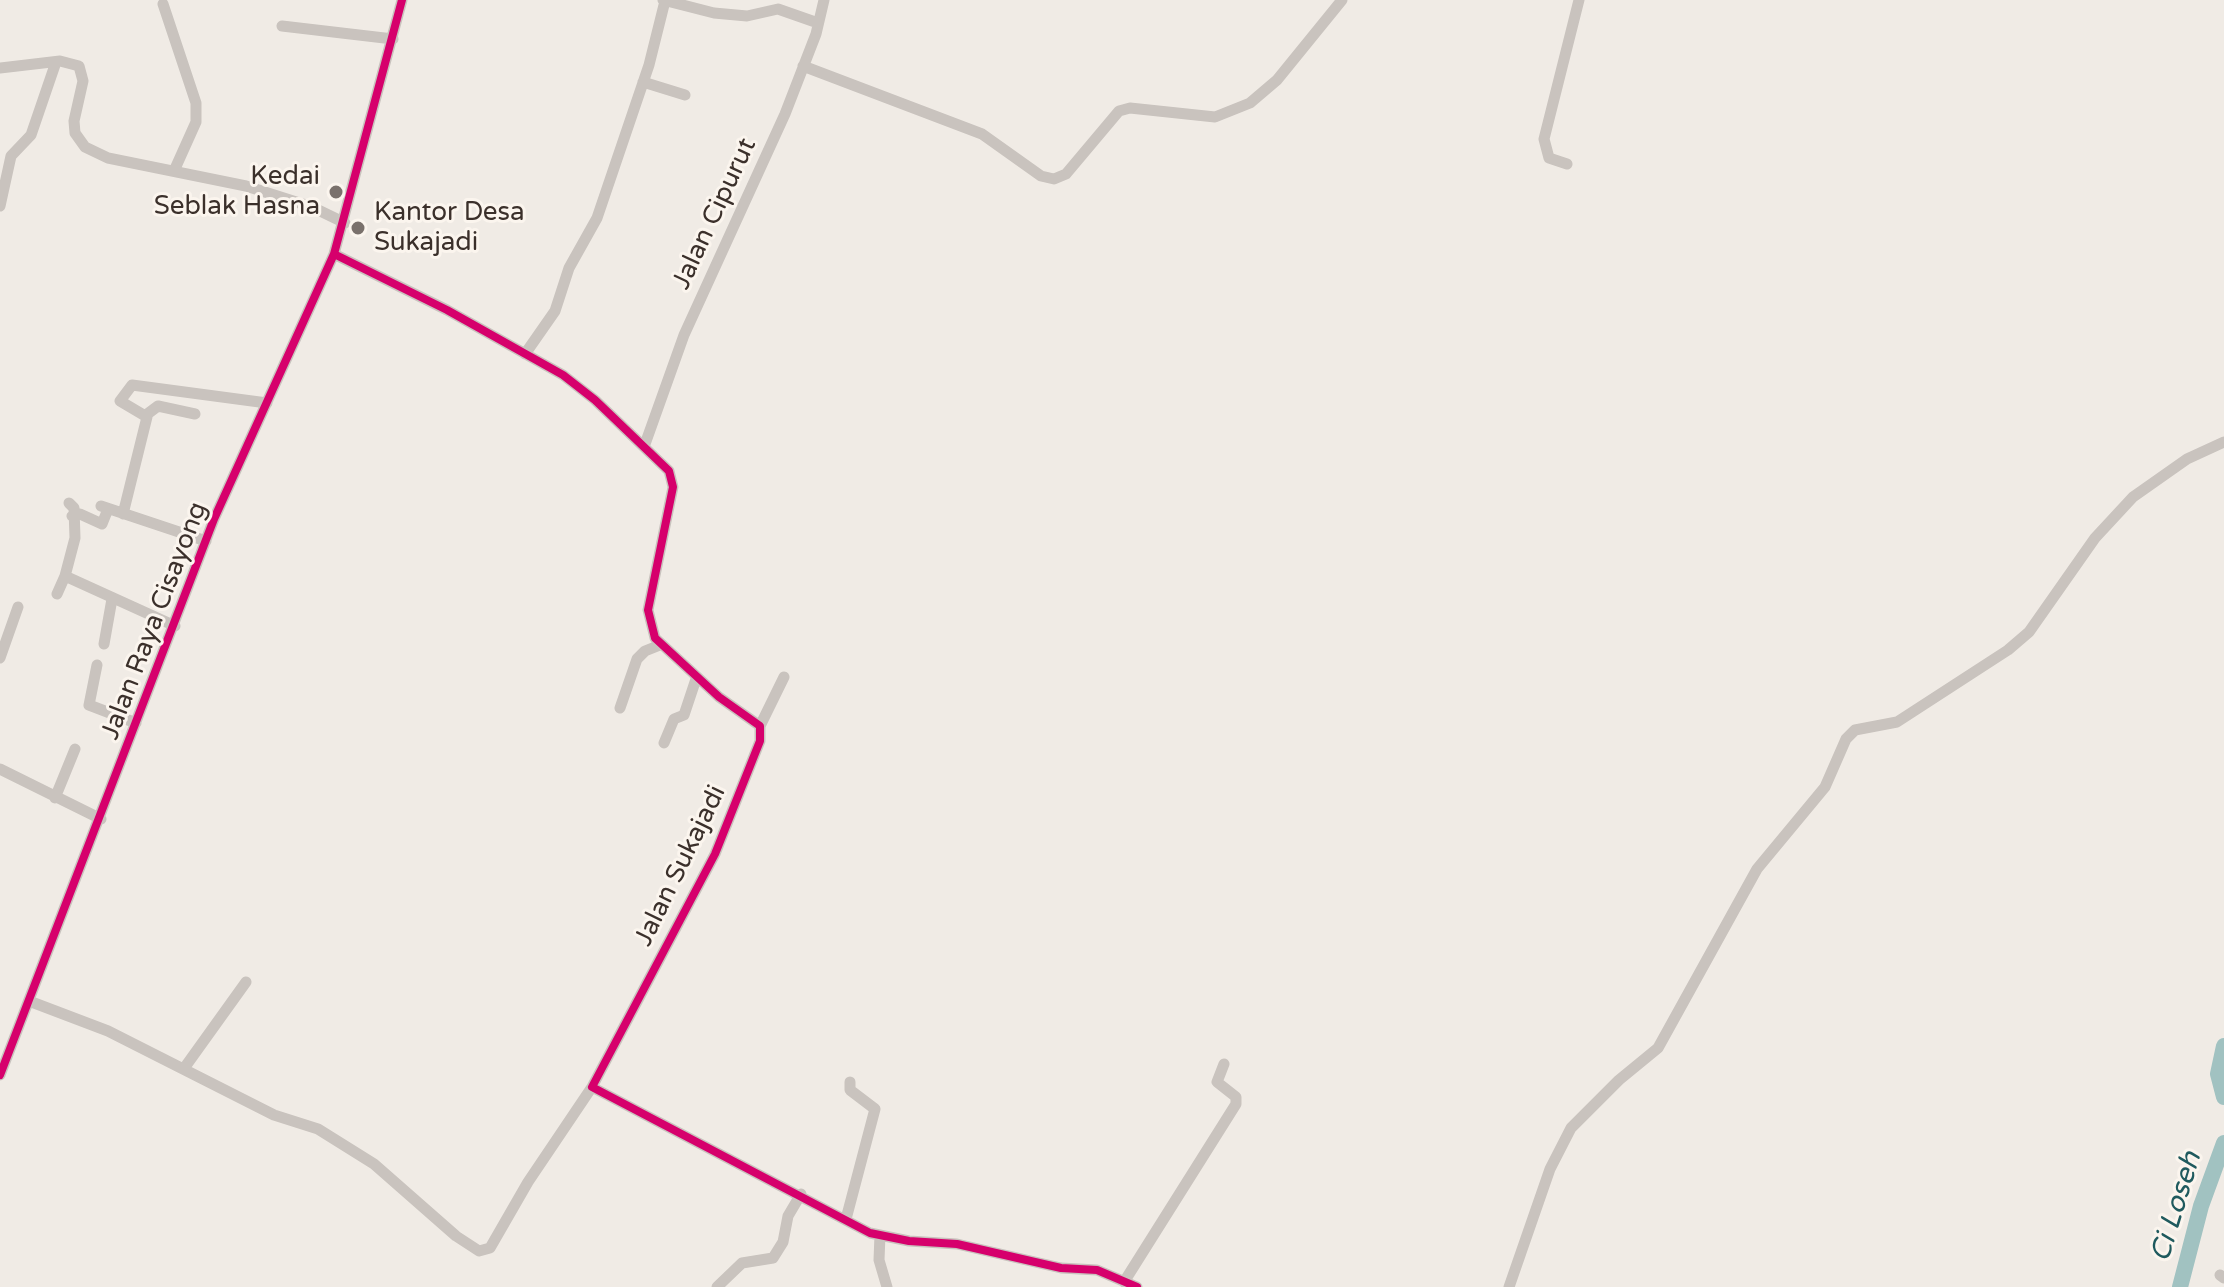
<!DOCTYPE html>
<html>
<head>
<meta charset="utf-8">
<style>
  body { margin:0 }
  canvas { display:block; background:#f0ebe5 }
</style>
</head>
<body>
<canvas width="2224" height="1287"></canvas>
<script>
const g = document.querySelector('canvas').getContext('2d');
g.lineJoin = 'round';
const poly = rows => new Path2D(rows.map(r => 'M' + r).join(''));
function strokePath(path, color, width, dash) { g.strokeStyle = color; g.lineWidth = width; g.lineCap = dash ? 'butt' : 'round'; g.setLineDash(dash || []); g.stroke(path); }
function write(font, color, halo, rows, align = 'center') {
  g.font = font + ' "Varela Round",sans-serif'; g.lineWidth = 6; g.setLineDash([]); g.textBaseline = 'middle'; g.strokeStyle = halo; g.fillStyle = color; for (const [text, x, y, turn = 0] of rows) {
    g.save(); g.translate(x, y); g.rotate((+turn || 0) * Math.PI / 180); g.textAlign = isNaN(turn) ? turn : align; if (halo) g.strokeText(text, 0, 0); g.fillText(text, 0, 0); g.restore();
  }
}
strokePath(poly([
  [2224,1046,2218,1074,2224,1097],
  [2180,1287,2201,1206,2224,1143]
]), '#a1c2c1', 16);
strokePath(poly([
  [663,0,714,13,747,16,778,9,818,23],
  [163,4,196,103,196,122,174,171],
  [282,26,393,39],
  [803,66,982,134,1041,176,1054,179,1066,174,1119,111,1130,108,1215,117,1250,103,1277,80,1342,0],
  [0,68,60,61,79,66,83,81,74,121,75,133,85,147,108,158,246,186,312,207,345,223],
  [643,82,685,95],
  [1567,164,1549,158,1544,139,1579,0],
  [0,206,11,156,31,135,56,62],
  [334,254,447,310,563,375,595,400,669,471,673,487,648,610,655,638,719,697,760,726,760,741,715,854,592,1087,870,1233,909,1241,957,1244,1061,1268,1097,1270,1137,1287],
  [525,354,555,311,569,268,597,218,649,65,665,1],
  [146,415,158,406,195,414],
  [644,447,684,335,785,114,816,34,824,0],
  [69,503,74,508,75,538,65,576,175,626],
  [101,506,206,541],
  [123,514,147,417,120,401,132,385,267,403],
  [72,516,80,514,102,524,108,509],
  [57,594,65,576],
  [104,644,112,599],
  [0,658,18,607],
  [97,665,89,705,136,723],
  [620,708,637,659,645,651,660,645],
  [760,726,784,677],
  [664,743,674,719,684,715,696,679],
  [0,769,101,819],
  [55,798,75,749],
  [29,1001,108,1031,274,1115,318,1129,374,1164,456,1236,479,1251,490,1248,528,1182,592,1087],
  [185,1067,246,982],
  [0,1075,214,519,334,254,402,0],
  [846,1219,875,1109,850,1090,850,1082],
  [880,1235,879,1260,887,1287],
  [2220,1275,2224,1278],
  [1124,1282,1236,1104,1236,1097,1217,1082,1224,1064],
  [717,1287,742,1263,773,1258,783,1242,788,1216,801,1194],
  [1509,1287,1550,1169,1571,1128,1619,1080,1658,1048,1757,869,1825,787,1846,739,1855,730,1897,722,2008,650,2029,632,2095,538,2133,497,2187,459,2224,442]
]), '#c9c3be', 11);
strokePath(poly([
  [334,254,447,310,563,375,595,400,669,471,673,487,648,610,655,638,719,697,760,726,760,741,715,854,592,1087,870,1233,909,1241,957,1244,1061,1268,1097,1270,1137,1287],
  [0,1075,214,519,334,254,402,0]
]), '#d6006c', 8);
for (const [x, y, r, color] of [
  [336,192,8,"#7a716c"],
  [358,228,8,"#7a716c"]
]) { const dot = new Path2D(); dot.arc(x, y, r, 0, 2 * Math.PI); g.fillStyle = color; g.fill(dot); strokePath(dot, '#fbf5ee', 3); }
write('26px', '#3b302b', '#fbf5ee', [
  ["Kedai",320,177],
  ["Seblak Hasna",320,207],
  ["Kantor Desa",374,213,"left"],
  ["Sukajadi",374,243,"left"]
], 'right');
write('26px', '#3b302b', '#fbf5ee', [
  ["Jalan Cipurut",715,214,-65],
  ["Jalan Raya Cisayong",155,621,-69],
  ["Jalan Sukajadi",681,866,-64]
]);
write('italic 28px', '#1f5a5e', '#fbf5ee', [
  ["Ci Loseh",2177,1207,-73]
]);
</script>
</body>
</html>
